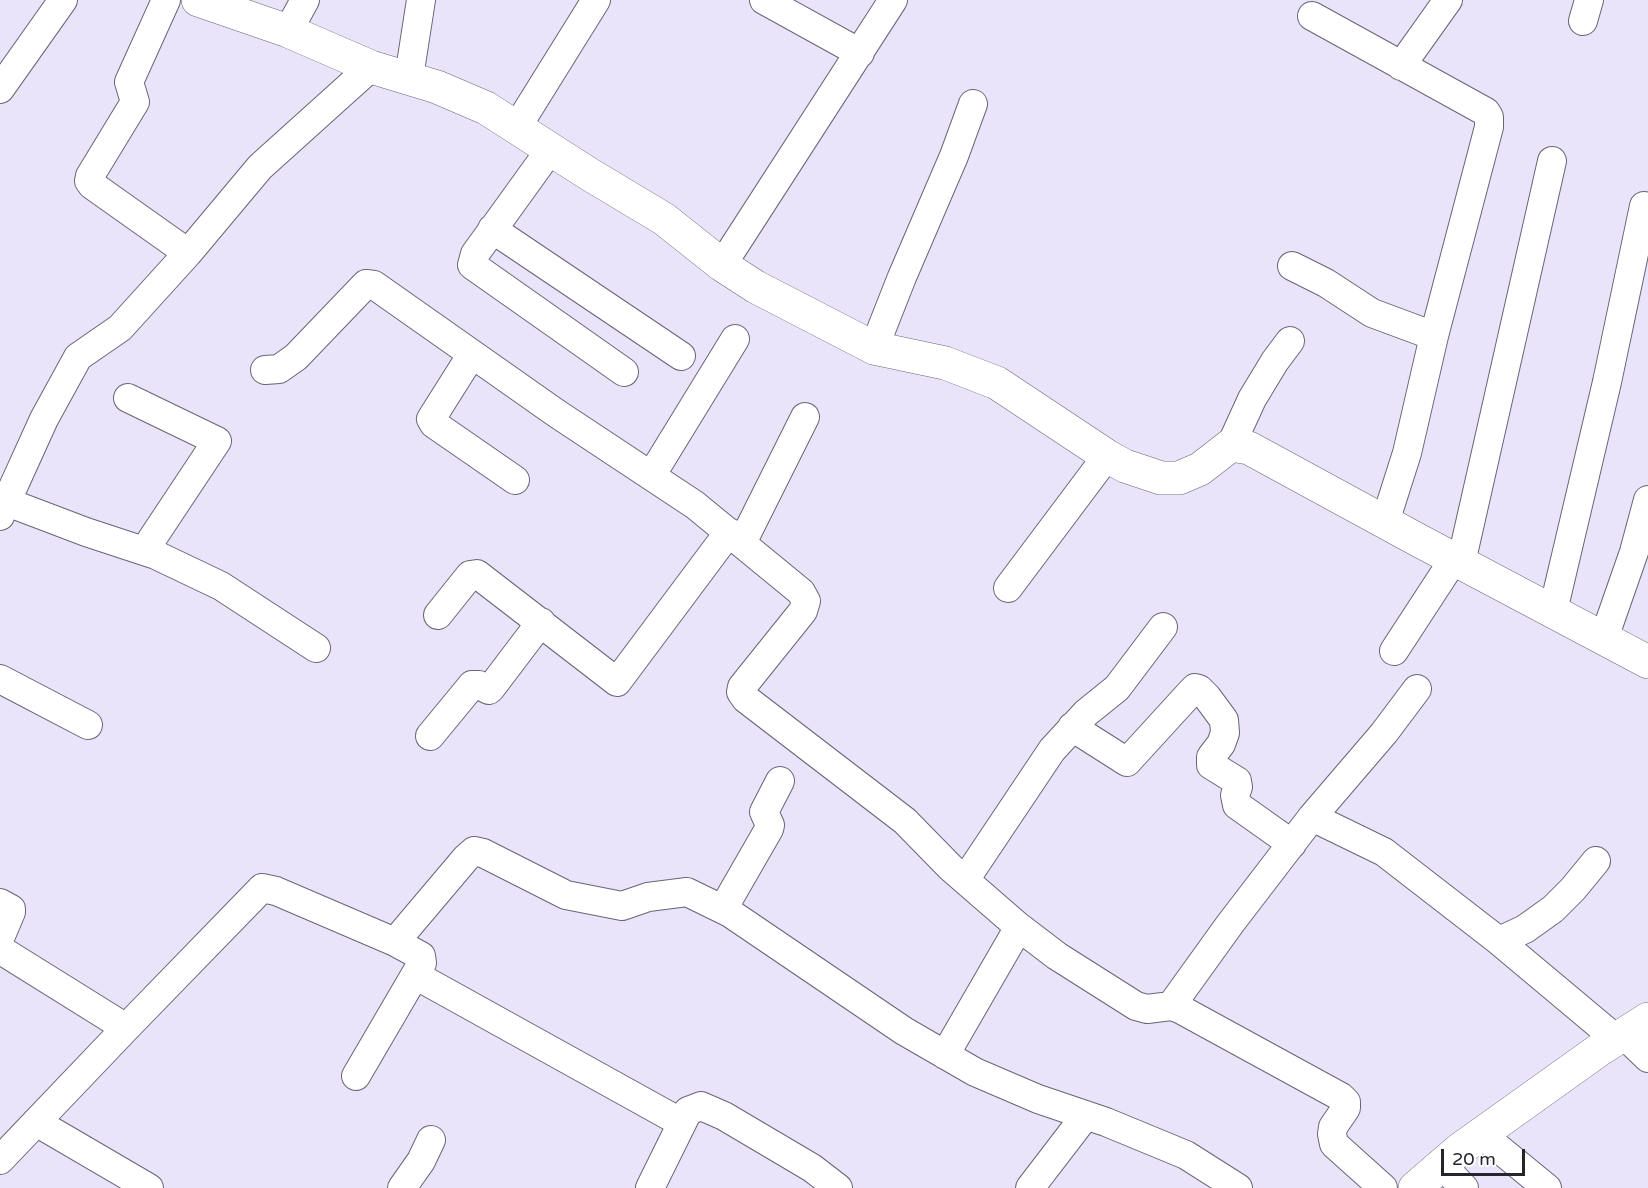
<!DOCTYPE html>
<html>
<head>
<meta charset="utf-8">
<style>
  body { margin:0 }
  #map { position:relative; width:1648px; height:1188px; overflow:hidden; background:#eae4fa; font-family:"Varela Round",sans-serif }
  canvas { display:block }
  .scale { position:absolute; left:1441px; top:1149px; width:84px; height:27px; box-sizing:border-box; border:3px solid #27242c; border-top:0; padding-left:8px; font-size:18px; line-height:21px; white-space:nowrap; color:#27242c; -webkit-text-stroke:4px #fff; paint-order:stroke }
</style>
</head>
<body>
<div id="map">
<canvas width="1648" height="1188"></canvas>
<div class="scale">20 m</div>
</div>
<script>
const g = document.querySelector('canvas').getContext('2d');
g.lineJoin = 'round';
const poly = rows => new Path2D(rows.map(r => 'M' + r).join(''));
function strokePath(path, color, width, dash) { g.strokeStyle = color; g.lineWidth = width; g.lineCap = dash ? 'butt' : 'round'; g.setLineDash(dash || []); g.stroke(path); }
const minor = poly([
  [166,0,129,82,135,102,90,176,89,181,92,185,188,253],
  [764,0,860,53],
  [1312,16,1486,112,1489,117,1489,127,1434,336,1407,453,1385,522],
  [1583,21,1589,0],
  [288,31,305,0],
  [1401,66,1448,0],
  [409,77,421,0],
  [0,89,63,0],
  [517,127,596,0],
  [550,150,475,254,472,265,624,372],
  [492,229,681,356],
  [722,265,893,0],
  [1292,266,1326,283,1372,313,1434,336],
  [874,348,902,277,954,156,973,104],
  [472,354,431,419,434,424,515,480],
  [265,370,279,369,296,357,366,284,374,285,556,413,695,505,801,592,806,601,803,611,742,687,741,692,746,699,905,821,951,868,1019,927,1057,956,1136,1006,1147,1009,1171,1006,1180,1009,1341,1097,1346,1102,1346,1108,1333,1127,1332,1134,1334,1144,1383,1188],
  [128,398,217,441,144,551],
  [1231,445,1252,399,1275,361,1290,341],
  [651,476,735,339],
  [7,502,86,532,156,555,221,586,316,648],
  [0,516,44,419,78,357,120,328,188,253,260,167,371,67],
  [742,543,805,417],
  [1461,563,1552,161],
  [1008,588,1107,456],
  [1553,611,1607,382,1644,206],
  [438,615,470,575,477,574,617,682,729,532],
  [1604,638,1634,552,1648,500],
  [1394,651,1454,559],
  [0,679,88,725],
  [1072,727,1127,762,1191,692,1195,688,1199,689,1207,697,1224,720,1225,733,1221,744,1211,757,1211,765,1237,781,1238,787,1235,795,1237,805,1292,844],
  [430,736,472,685,479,685,489,690,491,688,541,622],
  [1312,817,1384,733,1417,689],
  [965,880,1052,750,1086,713,1117,688,1163,627],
  [0,903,11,909,11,912,0,938],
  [723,909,769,829,770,825,764,812,780,781],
  [1499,941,1525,929,1553,909,1573,889,1596,861],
  [0,947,4,952,126,1028],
  [415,975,682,1123],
  [1171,1006,1230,924,1312,817,1384,852,1499,941,1616,1039],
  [1623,1034,1648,1058],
  [945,1055,1019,927],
  [356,1076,422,963,421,956,395,942],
  [36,1122,149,1188],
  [1481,1134,1547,1188],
  [0,1160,126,1028,262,888,276,891,395,942,466,858,474,851,483,853,566,895,622,906,648,897,687,892,730,913,904,1031,975,1072,1038,1099,1106,1122,1186,1155,1238,1188],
  [1442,1165,1464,1188],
  [402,1188,421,1161,431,1140],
  [650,1188,688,1111,701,1106,724,1116,812,1168,838,1188],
  [1030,1188,1086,1115]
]);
const tertiary = poly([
  [198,0,288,31,371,67,437,87,486,108,589,174,664,219,722,265,756,287,874,348,945,363,997,383,1107,456,1125,466,1161,478,1179,478,1200,469,1231,445,1249,448,1418,540,1648,662],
  [1415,1188,1459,1150,1599,1050,1648,1019]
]);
strokePath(minor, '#6a6477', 30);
strokePath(tertiary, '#6a6477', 34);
strokePath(minor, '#fff', 28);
strokePath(tertiary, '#fff', 33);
</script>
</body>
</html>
